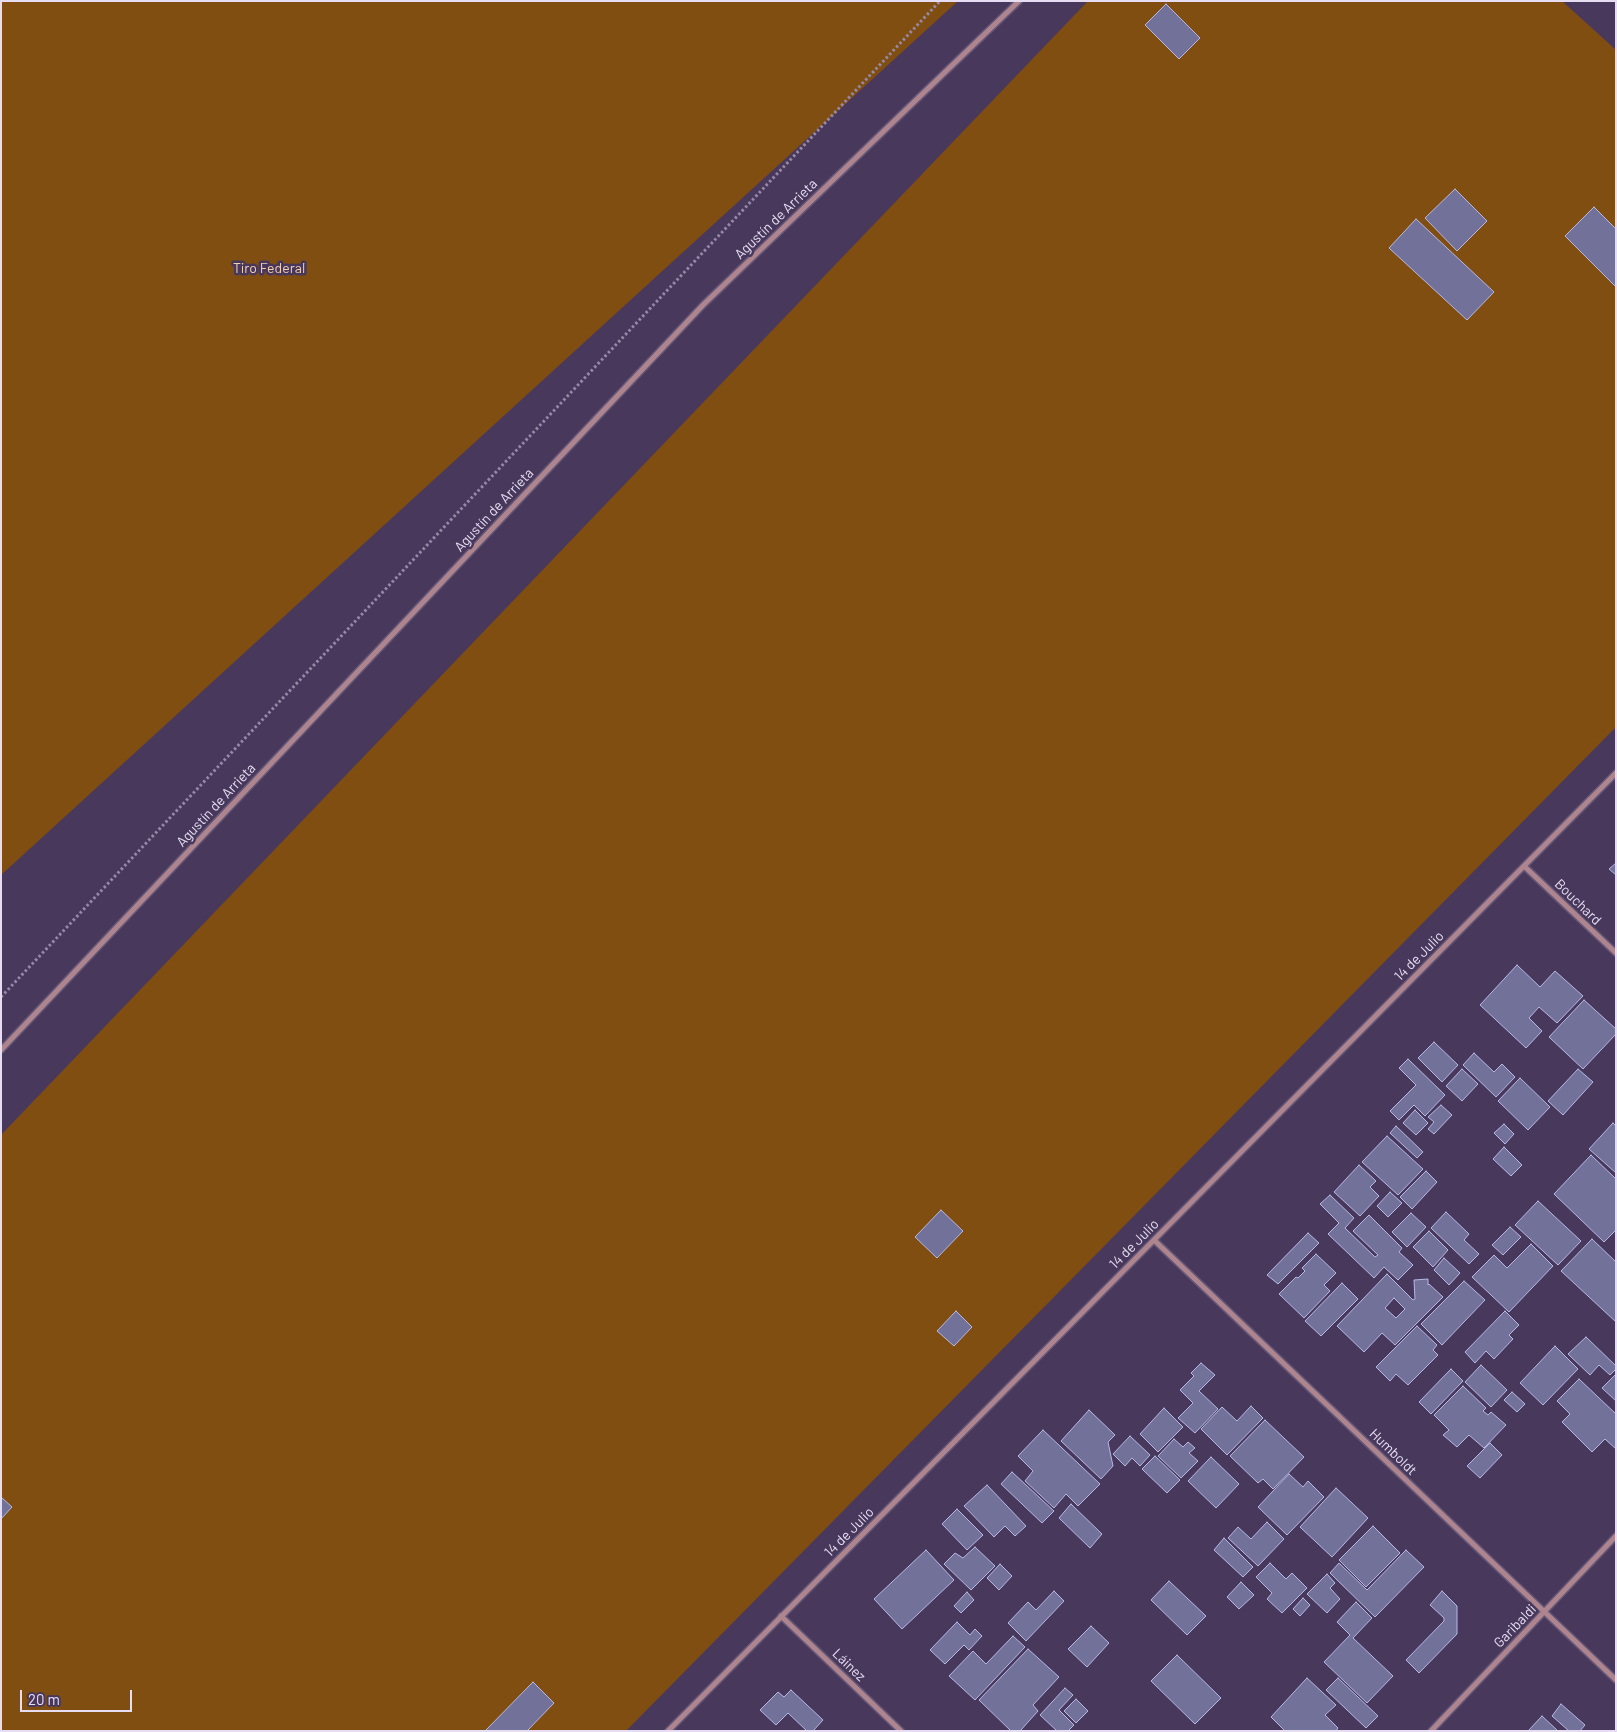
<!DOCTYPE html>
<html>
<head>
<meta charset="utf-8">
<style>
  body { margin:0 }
  #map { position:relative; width:1617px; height:1732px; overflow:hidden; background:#48385c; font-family:Barlow,sans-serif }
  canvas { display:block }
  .frame { position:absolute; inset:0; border:2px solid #e6ddf3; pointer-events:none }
  .scale { position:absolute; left:20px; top:1690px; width:112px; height:22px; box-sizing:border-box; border:2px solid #e6ddf3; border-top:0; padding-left:6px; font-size:15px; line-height:18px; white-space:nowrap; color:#e6ddf3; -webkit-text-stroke:4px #48385c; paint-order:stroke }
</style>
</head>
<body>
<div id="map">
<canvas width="1617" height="1732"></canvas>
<div class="frame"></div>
<div class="scale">20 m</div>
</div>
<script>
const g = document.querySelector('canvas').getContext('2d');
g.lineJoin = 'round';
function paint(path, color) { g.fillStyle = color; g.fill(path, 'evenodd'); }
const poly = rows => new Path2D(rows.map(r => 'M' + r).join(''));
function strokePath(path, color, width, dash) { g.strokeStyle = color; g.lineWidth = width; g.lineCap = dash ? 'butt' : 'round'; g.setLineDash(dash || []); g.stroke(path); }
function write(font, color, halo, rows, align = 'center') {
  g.font = font + ' Barlow,sans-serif'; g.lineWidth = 5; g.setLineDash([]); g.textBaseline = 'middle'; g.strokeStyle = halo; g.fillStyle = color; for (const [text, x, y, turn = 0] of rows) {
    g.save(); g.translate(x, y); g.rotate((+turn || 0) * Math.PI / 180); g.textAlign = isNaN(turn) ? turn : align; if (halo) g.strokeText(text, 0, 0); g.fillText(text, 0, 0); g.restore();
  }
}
paint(poly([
  [1,1,958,1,1,875],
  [1088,1,1562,1,1616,50,1616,727,626,1731,1,1731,1,1135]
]), '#814e12');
const building = poly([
  [1166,4,1200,38,1179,59,1145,25,1166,4],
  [1455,189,1487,221,1457,251,1425,218,1455,189],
  [1594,207,1616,229,1616,287,1565,236,1594,207],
  [1416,219,1494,292,1467,320,1389,248,1416,219],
  [1616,863,1616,875,1609,869,1616,863],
  [1517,965,1540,987,1555,971,1583,996,1557,1023,1539,1007,1529,1018,1542,1031,1526,1048,1480,1005,1517,965],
  [1584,1000,1616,1029,1616,1034,1583,1069,1549,1037,1584,1000],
  [1434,1042,1458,1065,1442,1082,1418,1058,1434,1042],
  [1474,1053,1494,1072,1502,1064,1515,1077,1496,1097,1463,1065,1474,1053],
  [1408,1059,1445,1095,1425,1116,1414,1105,1399,1120,1390,1111,1416,1085,1399,1068,1408,1059],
  [1462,1069,1478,1084,1462,1101,1446,1086,1462,1069],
  [1578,1069,1593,1082,1563,1115,1548,1101,1578,1069],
  [1520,1078,1550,1107,1528,1130,1498,1101,1520,1078],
  [1441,1105,1452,1115,1434,1134,1428,1129,1434,1122,1428,1117,1441,1105],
  [1415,1110,1428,1123,1416,1135,1403,1123,1415,1110],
  [1613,1123,1616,1126,1616,1173,1589,1149,1613,1123],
  [1504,1124,1514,1134,1505,1144,1494,1133,1504,1124],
  [1396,1126,1423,1152,1417,1158,1390,1133,1396,1126],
  [1387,1136,1423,1169,1398,1195,1362,1162,1387,1136],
  [1504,1147,1522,1165,1511,1176,1493,1159,1504,1147],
  [1591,1155,1616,1179,1616,1230,1604,1242,1554,1194,1591,1155],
  [1359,1165,1376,1181,1370,1187,1379,1196,1360,1216,1334,1192,1359,1165],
  [1426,1171,1437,1182,1412,1209,1400,1197,1426,1171],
  [1390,1192,1402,1203,1388,1217,1377,1206,1390,1192],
  [1330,1195,1354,1218,1345,1228,1375,1257,1378,1255,1353,1231,1369,1215,1402,1248,1399,1252,1413,1265,1398,1280,1384,1267,1374,1278,1328,1234,1339,1223,1320,1204,1330,1195],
  [1538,1201,1581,1241,1558,1265,1515,1225,1538,1201],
  [941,1210,963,1231,937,1258,915,1237,941,1210],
  [1446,1212,1469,1234,1464,1240,1479,1254,1469,1264,1431,1228,1446,1212],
  [1411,1213,1426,1227,1407,1247,1392,1232,1411,1213],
  [1510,1227,1521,1237,1503,1255,1492,1245,1510,1227],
  [1429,1231,1448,1250,1433,1267,1413,1247,1429,1231],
  [1308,1233,1319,1243,1278,1284,1267,1275,1308,1233],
  [1592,1239,1616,1262,1616,1322,1561,1271,1592,1239],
  [1531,1244,1553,1266,1509,1312,1472,1277,1494,1255,1507,1268,1531,1244],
  [1316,1254,1336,1273,1324,1285,1330,1291,1304,1318,1279,1294,1296,1277,1298,1278,1305,1271,1302,1268,1316,1254],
  [1444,1258,1460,1273,1449,1285,1434,1270,1444,1258],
  [1387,1274,1413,1300,1415,1299,1414,1280,1428,1279,1428,1285,1429,1284,1443,1297,1395,1345,1382,1333,1364,1352,1337,1326,1387,1274],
  [1394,1298,1405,1309,1396,1318,1385,1308,1394,1298],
  [1464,1281,1485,1300,1442,1345,1421,1324,1464,1281],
  [1342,1283,1358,1299,1321,1336,1305,1321,1342,1283],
  [956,1311,972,1327,954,1346,937,1331,956,1311],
  [1505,1311,1519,1325,1509,1335,1513,1339,1494,1359,1486,1351,1475,1363,1465,1352,1505,1311],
  [1417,1326,1437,1345,1433,1350,1438,1355,1408,1385,1396,1374,1390,1381,1376,1367,1417,1326],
  [1586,1337,1616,1366,1616,1369,1610,1375,1599,1365,1590,1375,1568,1354,1586,1337],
  [1555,1346,1578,1369,1543,1405,1520,1383,1555,1346],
  [1201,1363,1215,1375,1199,1391,1218,1409,1195,1433,1178,1418,1193,1403,1180,1390,1194,1376,1191,1373,1201,1363],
  [1481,1365,1507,1390,1491,1407,1465,1382,1481,1365],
  [1451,1369,1463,1381,1431,1414,1419,1402,1451,1369],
  [1616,1374,1616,1401,1602,1388,1616,1374],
  [1579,1379,1616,1414,1616,1449,1605,1439,1592,1452,1562,1422,1570,1414,1557,1401,1579,1379],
  [1463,1386,1486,1408,1483,1411,1488,1415,1491,1412,1506,1425,1484,1448,1469,1435,1457,1447,1443,1435,1449,1430,1434,1415,1463,1386],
  [1512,1392,1525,1404,1517,1412,1504,1400,1512,1392],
  [1251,1406,1263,1418,1227,1455,1201,1429,1222,1407,1237,1421,1251,1406],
  [1164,1408,1183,1427,1158,1452,1140,1434,1164,1408],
  [1089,1410,1115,1435,1108,1442,1113,1466,1101,1479,1061,1441,1089,1410],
  [1265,1420,1304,1457,1273,1489,1263,1479,1258,1483,1230,1456,1265,1420],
  [1043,1430,1100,1484,1078,1506,1066,1494,1054,1508,1025,1481,1033,1471,1018,1456,1043,1430],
  [1130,1436,1150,1455,1140,1466,1132,1458,1125,1466,1113,1454,1130,1436],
  [1174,1439,1183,1447,1188,1442,1195,1448,1189,1453,1198,1461,1181,1478,1158,1456,1174,1439],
  [1490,1443,1502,1455,1480,1478,1467,1466,1490,1443],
  [1155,1456,1180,1480,1167,1493,1142,1469,1155,1456],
  [1211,1457,1239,1484,1216,1508,1188,1481,1211,1457],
  [1012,1472,1054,1511,1042,1523,1001,1484,1012,1472],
  [1289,1474,1303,1487,1308,1481,1324,1497,1287,1535,1258,1507,1289,1474],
  [987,1485,1026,1526,1015,1536,1005,1526,994,1537,964,1506,987,1485],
  [1336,1488,1368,1518,1332,1557,1300,1527,1336,1488],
  [1,1497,12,1507,1,1519,1,1497],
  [1071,1504,1102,1534,1090,1548,1059,1518,1071,1504],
  [957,1509,983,1535,967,1550,942,1524,957,1509],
  [1267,1522,1284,1539,1258,1566,1228,1538,1238,1527,1251,1539,1267,1522],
  [1373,1526,1400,1553,1366,1587,1339,1560,1373,1526],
  [1224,1538,1253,1567,1243,1577,1214,1550,1224,1538],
  [975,1547,995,1566,971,1590,944,1564,955,1553,963,1558,975,1547],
  [926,1550,954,1580,902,1629,874,1599,926,1550],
  [1406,1550,1424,1567,1375,1617,1330,1573,1339,1563,1367,1590,1406,1550],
  [1270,1563,1286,1579,1292,1573,1307,1588,1282,1613,1267,1599,1272,1593,1256,1577,1270,1563],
  [1000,1564,1012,1576,999,1590,987,1578,1000,1564],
  [1327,1574,1335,1583,1330,1588,1340,1599,1327,1613,1307,1594,1327,1574],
  [1169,1581,1206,1616,1187,1635,1151,1600,1169,1581],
  [1241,1582,1254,1595,1239,1609,1227,1597,1241,1582],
  [1054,1591,1064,1601,1026,1641,1008,1623,1028,1602,1036,1610,1054,1591],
  [1442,1591,1457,1606,1457,1634,1419,1673,1406,1660,1444,1621,1444,1618,1430,1605,1442,1591],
  [967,1592,974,1600,961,1613,954,1606,967,1592],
  [1303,1598,1310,1605,1300,1616,1293,1609,1303,1598],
  [1356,1602,1372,1618,1353,1638,1393,1676,1367,1703,1324,1662,1350,1635,1337,1622,1356,1602],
  [957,1622,970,1635,975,1629,982,1636,969,1650,964,1645,945,1664,930,1650,957,1622],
  [1091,1626,1109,1643,1087,1667,1068,1649,1091,1626],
  [1013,1636,1025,1647,975,1700,949,1676,973,1651,986,1664,1013,1636],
  [1028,1649,1059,1677,1033,1705,1038,1711,1020,1731,1011,1731,979,1700,1028,1649],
  [1177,1655,1221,1698,1195,1724,1151,1681,1177,1655],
  [1307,1678,1336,1705,1325,1715,1338,1728,1336,1731,1285,1731,1271,1717,1307,1678],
  [1338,1678,1378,1716,1366,1728,1326,1690,1338,1678],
  [533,1682,554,1703,527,1731,485,1731,533,1682],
  [1065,1688,1073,1695,1059,1710,1074,1725,1068,1731,1057,1731,1040,1715,1065,1688],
  [791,1690,823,1720,813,1731,807,1731,788,1713,776,1725,760,1710,778,1692,784,1697,791,1690],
  [1076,1699,1088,1711,1076,1723,1064,1711,1076,1699],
  [1561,1704,1585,1725,1580,1731,1569,1731,1552,1716,1561,1704],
  [1542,1716,1558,1731,1528,1731,1542,1716]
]);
paint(building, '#71719a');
strokePath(building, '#b7b8e4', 1);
const street = poly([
  [1524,866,1616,953],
  [1,1050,703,305,1019,1],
  [1154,1240,1616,1680],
  [781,1616,901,1731],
  [668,1731,1616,773],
  [1431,1731,1616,1536]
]);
strokePath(street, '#645677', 8);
strokePath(poly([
  [1,997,940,1]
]), '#9689a6', 3, [2.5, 2.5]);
strokePath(street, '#ae858e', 5);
write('14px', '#e6ddf3', '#48385c', [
  ["Agustín de Arrieta",776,219,-44],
  ["Agustín de Arrieta",494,510,-47],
  ["Agustín de Arrieta",216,805,-47],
  ["Bouchard",1578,902,44],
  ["14 de Julio",1419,956,-45],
  ["14 de Julio",1134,1244,-45],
  ["Humboldt",1393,1452,44],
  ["14 de Julio",849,1532,-45],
  ["Garibaldi",1515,1626,-46],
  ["Láinez",849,1665,44]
]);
write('14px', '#f3d0b1', '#48385c', [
  ["Tiro Federal",269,268]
]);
</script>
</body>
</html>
